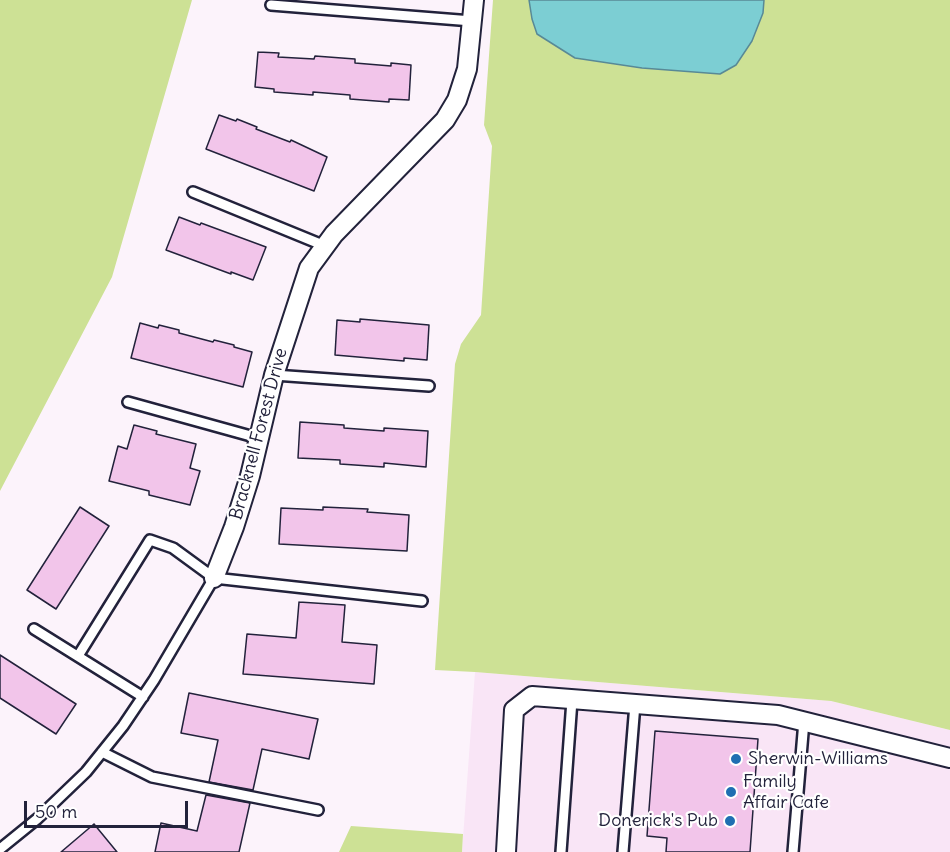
<!DOCTYPE html>
<html>
<head>
<meta charset="utf-8">
<style>
  body { margin:0 }
  #map { position:relative; width:950px; height:852px; overflow:hidden; background:#fcf3fb; font-family:Delius,sans-serif }
  canvas { display:block }
  .scale { position:absolute; left:24px; top:801px; width:164px; height:27px; box-sizing:border-box; border:3px solid #22223b; border-top:0; padding-left:8px; font-size:18px; line-height:21px; white-space:nowrap; color:#22223b; -webkit-text-stroke:4px #fff; paint-order:stroke }
</style>
</head>
<body>
<div id="map">
<canvas width="950" height="852"></canvas>
<div class="scale">50 m</div>
</div>
<script>
const g = document.querySelector('canvas').getContext('2d');
g.lineJoin = 'round';
function paint(path, color) { g.fillStyle = color; g.fill(path, 'evenodd'); }
const poly = rows => new Path2D(rows.map(r => 'M' + r).join(''));
function strokePath(path, color, width, dash) { g.strokeStyle = color; g.lineWidth = width; g.lineCap = dash ? 'butt' : 'round'; g.setLineDash(dash || []); g.stroke(path); }
function write(font, color, halo, rows, align = 'center') {
  g.font = font + ' Delius,sans-serif'; g.lineWidth = 4.5; g.setLineDash([]); g.textBaseline = 'middle'; g.strokeStyle = halo; g.fillStyle = color; for (const [text, x, y, turn = 0] of rows) {
    g.save(); g.translate(x, y); g.rotate((+turn || 0) * Math.PI / 180); g.textAlign = isNaN(turn) ? turn : align; if (halo) g.strokeText(text, 0, 0); g.fillText(text, 0, 0); g.restore();
  }
}
paint(poly([
  [475,672,831,701,950,730,950,852,462,852]
]), '#f9e5f6');
paint(poly([
  [0,0,192,0,112,277,0,491],
  [493,0,529,0,529,2,575,58,642,68,720,74,763,13,764,0,950,0,950,730,831,701,475,672,435,670,455,364,461,344,481,315,492,146,484,125],
  [351,826,463,834,462,852,339,852]
]), '#cde195');
const water = poly([
  [529,0,764,0,763,13,752,41,736,65,720,74,642,68,575,58,537,34,532,19,529,0]
]);
paint(water, '#7cced3');
strokePath(water, '#588996', 1.5);
const building = poly([
  [258,52,279,53,278,57,314,59,315,56,355,59,355,63,391,66,391,63,411,65,409,100,389,99,389,102,350,99,350,95,313,92,313,95,274,92,274,89,255,87,258,52],
  [219,115,236,121,237,119,257,127,256,129,290,142,291,140,327,157,314,191,206,149,219,115],
  [179,217,200,225,201,223,266,247,253,280,231,272,231,274,166,250,179,217],
  [360,319,429,325,427,360,404,358,404,361,335,355,337,320,360,322,360,319],
  [140,323,158,328,159,325,179,330,179,333,213,342,214,340,234,345,234,347,252,352,243,387,131,358,140,323],
  [300,422,344,425,344,428,384,431,384,428,428,431,426,467,384,463,384,467,340,464,340,460,298,458,300,422],
  [134,425,157,431,156,434,196,444,190,468,200,471,190,505,149,495,149,491,109,481,118,446,127,449,134,425],
  [80,507,109,526,56,609,27,590,80,507],
  [323,507,368,509,367,512,409,515,407,551,279,544,281,508,323,510,323,507],
  [299,602,345,605,342,642,377,645,374,684,243,674,247,634,296,638,299,602],
  [0,655,76,704,56,734,0,698,0,655],
  [189,693,318,719,309,759,262,749,253,790,209,782,218,740,181,733,189,693],
  [655,731,758,739,750,852,666,852,667,838,647,836,655,731],
  [206,795,250,803,239,852,155,852,161,823,197,831,206,795],
  [94,824,117,852,61,852,94,824]
]);
paint(building, '#f2c5ea');
strokePath(building, '#22223b', 1.5);
const service = poly([
  [271,5,472,21],
  [193,192,325,246],
  [274,375,429,386],
  [128,402,258,438],
  [34,629,143,697],
  [78,656,150,540,173,548,214,578,422,601],
  [102,752,152,777,318,810],
  [0,849,37,819,86,772,123,726,154,680,214,578],
  [561,852,572,700],
  [623,852,635,704],
  [793,852,804,721]
]);
const minor = poly([
  [214,578,234,527,250,476,274,375,309,268,334,234,445,120,457,100,467,69,474,0],
  [506,852,514,710,532,696,778,715,950,758]
]);
strokePath(service, '#22223b', 14);
strokePath(minor, '#22223b', 22);
strokePath(service, '#fff', 9);
strokePath(minor, '#fff', 18);
for (const [x, y, r, color] of [
  [736,759,6,"#1f6fb2"],
  [731,792,6,"#1f6fb2"],
  [730,821,6,"#1f6fb2"]
]) { const dot = new Path2D(); dot.arc(x, y, r, 0, 2 * Math.PI); g.fillStyle = color; g.fill(dot); strokePath(dot, '#fff', 2); }
write('18px', '#22223b', '#fff', [
  ["Bracknell Forest Drive",259,434,-75]
]);
write('18px', '#22223b', '#fff', [
  ["Sherwin-Williams",748,759],
  ["Family",743,782],
  ["Affair Cafe",743,803],
  ["Donerick's Pub",718,821,"right"]
], 'left');
</script>
</body>
</html>
